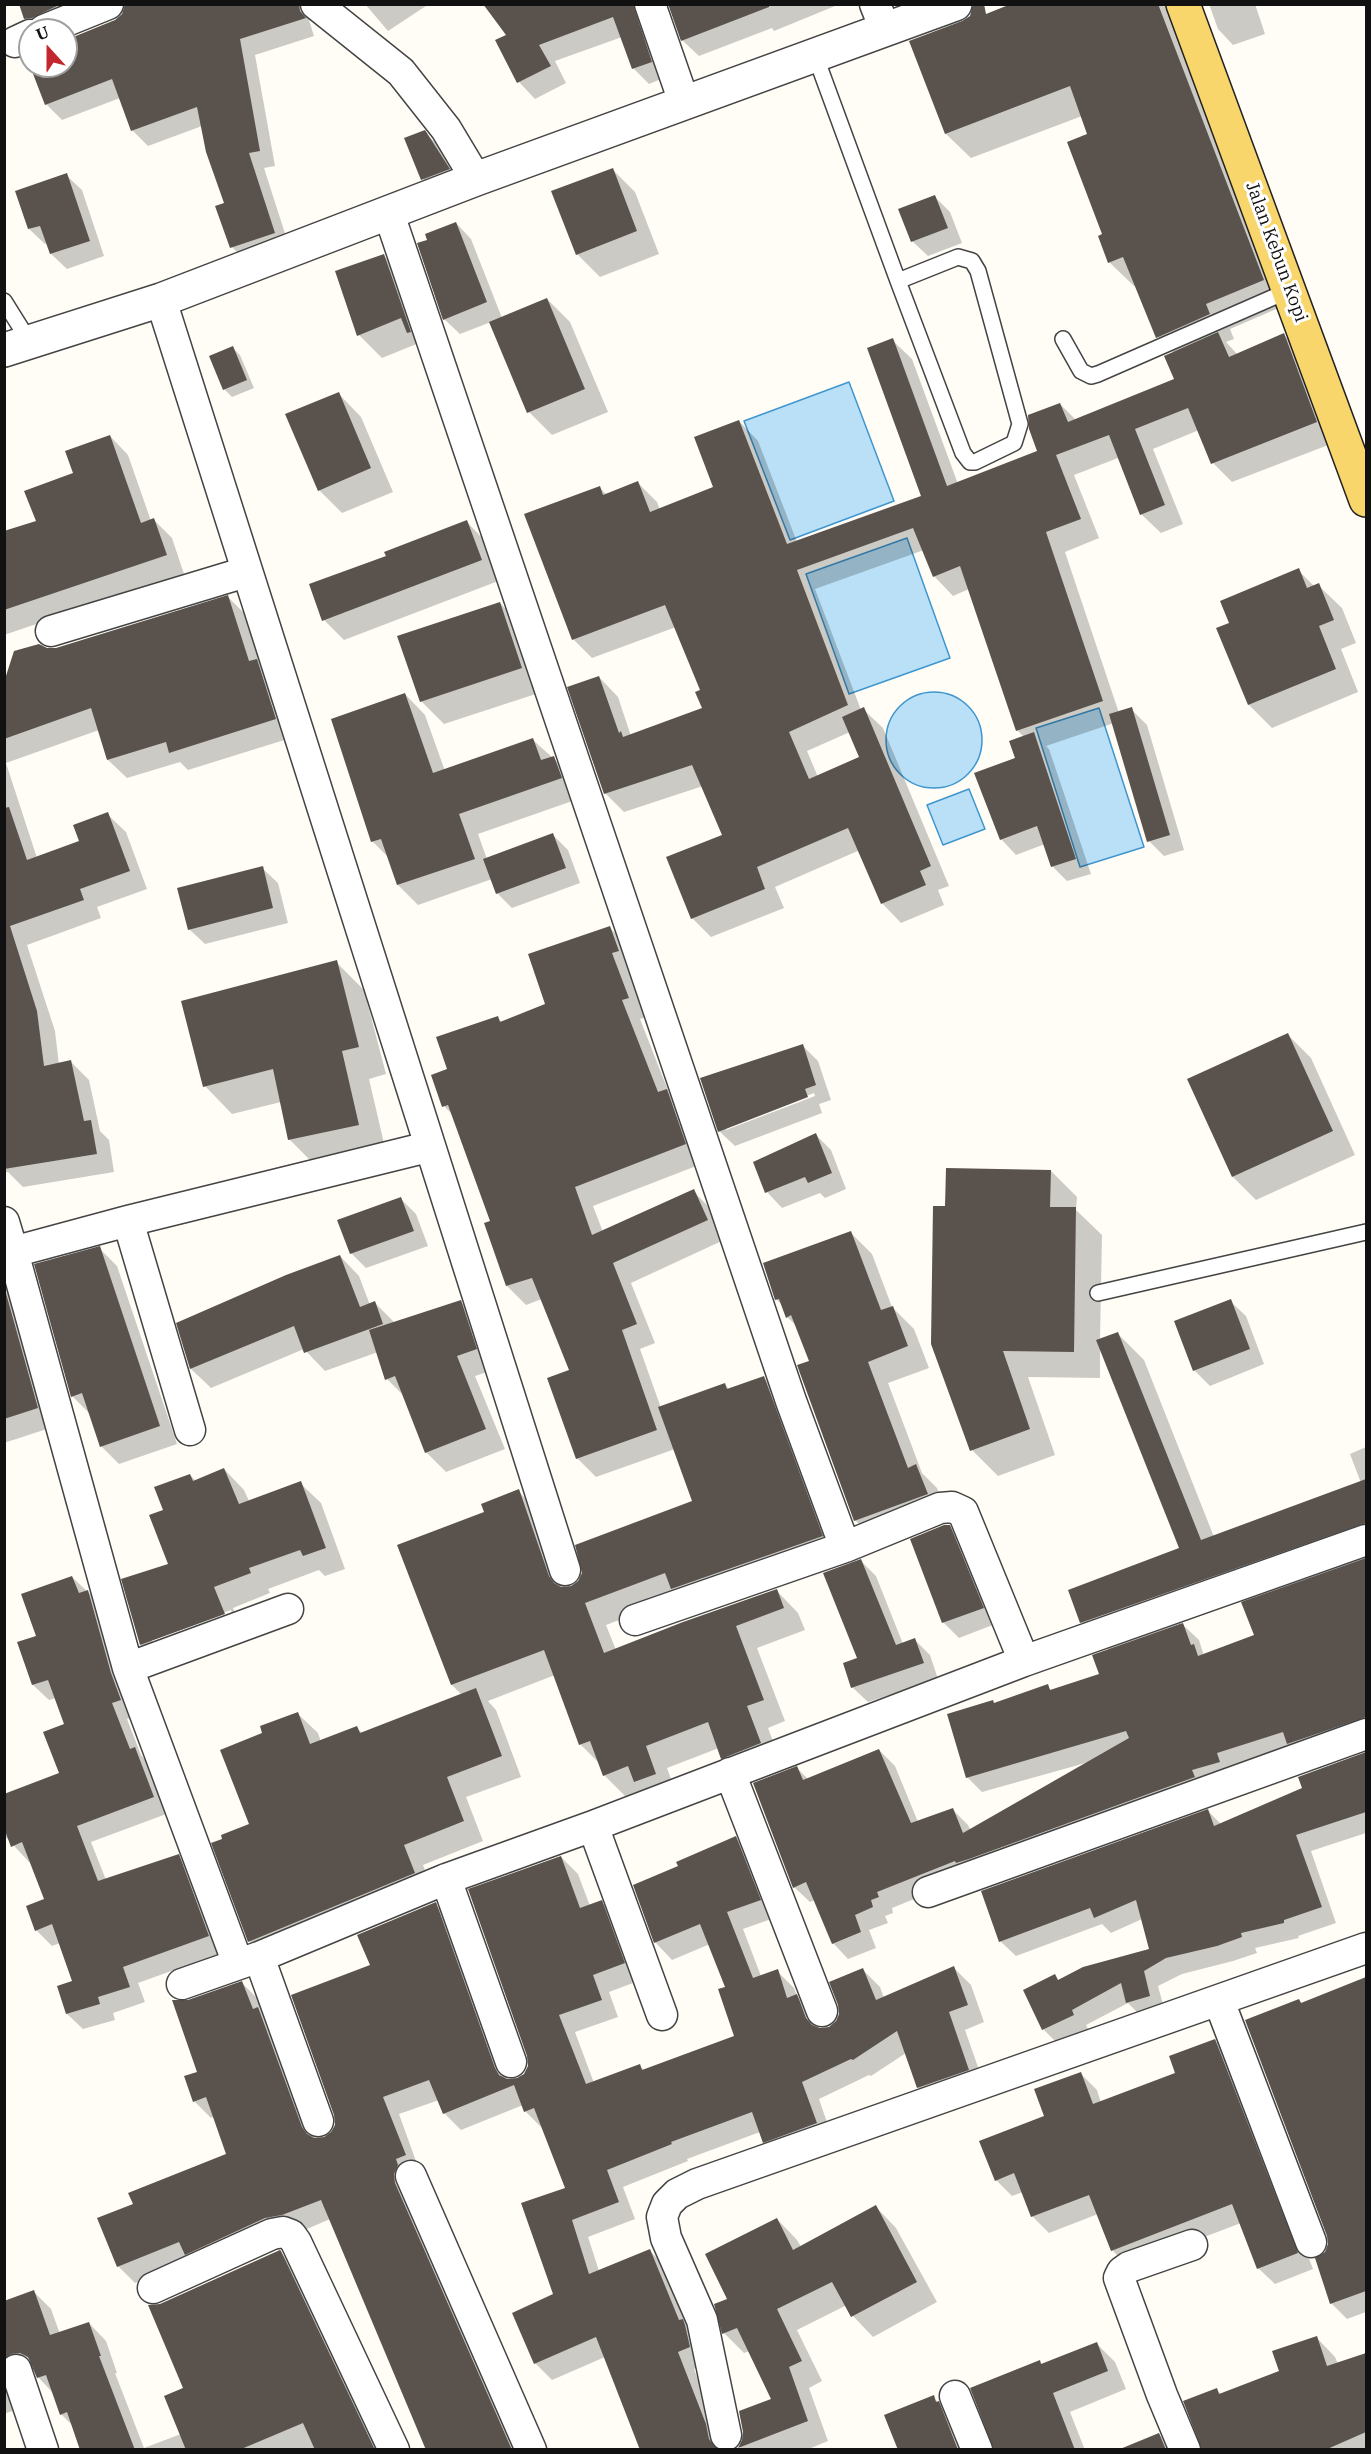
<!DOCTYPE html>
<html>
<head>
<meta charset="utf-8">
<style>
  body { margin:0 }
  #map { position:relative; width:1371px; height:2454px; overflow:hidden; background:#fffdf5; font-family:"IBM Plex Serif",serif }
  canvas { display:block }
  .frame { position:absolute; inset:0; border:6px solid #111; pointer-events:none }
  .north { position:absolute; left:18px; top:18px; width:60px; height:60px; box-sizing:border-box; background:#fff; border:2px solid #a0a0a0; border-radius:50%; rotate:339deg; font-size:16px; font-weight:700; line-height:24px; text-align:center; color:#111 }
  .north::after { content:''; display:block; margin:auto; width:21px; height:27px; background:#c4262e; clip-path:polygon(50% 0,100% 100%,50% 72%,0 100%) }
</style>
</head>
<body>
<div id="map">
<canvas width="1371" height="2454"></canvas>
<div class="frame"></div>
<div class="north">U</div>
</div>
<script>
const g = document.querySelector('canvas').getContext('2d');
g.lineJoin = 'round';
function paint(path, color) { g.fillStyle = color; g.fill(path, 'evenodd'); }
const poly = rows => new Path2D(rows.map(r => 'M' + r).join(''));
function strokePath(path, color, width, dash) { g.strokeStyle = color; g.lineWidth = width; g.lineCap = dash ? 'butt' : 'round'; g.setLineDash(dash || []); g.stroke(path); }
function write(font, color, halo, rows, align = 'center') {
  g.font = font + ' "IBM Plex Serif",serif'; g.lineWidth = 6; g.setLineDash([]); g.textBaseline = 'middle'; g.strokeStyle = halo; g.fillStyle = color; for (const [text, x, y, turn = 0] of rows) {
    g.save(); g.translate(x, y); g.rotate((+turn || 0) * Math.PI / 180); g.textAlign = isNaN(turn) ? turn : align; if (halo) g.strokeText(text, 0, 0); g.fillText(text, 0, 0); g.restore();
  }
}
const water = poly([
  [849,382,894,501,790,540,744,421,849,382],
  [907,538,950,658,849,694,806,574,907,538],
  '886 740a48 48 0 1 1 96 0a48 48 0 1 1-96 0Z',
  [1099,708,1144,847,1080,867,1036,728,1099,708],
  [969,789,985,829,943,845,927,805,969,789]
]);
paint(water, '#b9e0f7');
strokePath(water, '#3f96cf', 1.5);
paint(poly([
  [20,4,115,4,37,30,25,18],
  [126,4,304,4,314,36,255,55,275,166,264,168,290,249,248,263,232,247,226,204,202,126,148,146,132,130,120,98,62,120,46,104,32,66,66,66,66,41,116,21,122,16],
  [365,4,429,4,388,31],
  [611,4,637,23,653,39,666,77,649,84,633,68,622,37,555,61,566,83,535,99,519,82,508,36],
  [670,4,840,4,774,31,772,28,699,56,682,40],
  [1015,4,1172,4,1288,304,1230,329,1234,339,1226,342,1238,355,1284,335,1303,354,1336,442,1232,482,1213,463,1199,430,1153,449,1183,524,1161,533,1141,514,1118,458,1074,475,1099,538,1065,552,1119,713,1131,709,1147,725,1184,850,1164,856,1149,841,1114,723,1046,746,1049,749,1091,874,1067,881,1052,866,1045,844,1016,855,1001,839,1017,759,1024,737,1017,730,969,589,953,596,934,576,924,550,815,589,861,710,863,709,883,728,949,886,938,890,944,905,901,923,882,903,860,850,775,887,784,908,711,937,692,918,724,836,703,786,624,812,605,793,599,677,618,697,631,736,704,709,702,691,676,627,592,658,573,639,600,488,607,495,638,483,657,502,660,510,715,487,739,421,758,441,797,542,923,496,892,340,912,359,958,484,1039,452,1060,404,1076,420,1176,380,1174,353,1158,337,1136,286,1134,286,1109,262,1089,135,1082,116,971,158,946,134,911,42],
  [850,732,861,758,818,777,807,751],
  [1209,4,1255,4,1265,34,1233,45,1218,29],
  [424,132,440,147,464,185,438,195,423,179],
  [612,169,635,192,659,254,600,277,577,254],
  [66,175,82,190,104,256,67,269,51,254,47,243,45,244,29,229,17,192],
  [935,197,950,212,962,243,928,256,912,241],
  [456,223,471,239,502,318,547,299,570,322,608,412,552,435,529,412,491,322,460,334,444,319,429,241],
  [384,256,407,279,419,343,382,358,359,335],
  [233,348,240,355,254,388,232,397,224,389],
  [338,393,361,417,393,492,342,513,319,490],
  [110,436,128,455,151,521,154,520,172,538,184,574,4,635,4,568,74,473],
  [467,522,486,542,501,580,344,640,324,620],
  [1298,570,1315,587,1318,585,1342,608,1356,643,1341,649,1358,692,1272,728,1249,705,1218,629,1231,624],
  [228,597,246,615,294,737,188,770,180,762,127,778,108,760,99,730,6,763,37,858,81,842,107,814,126,832,147,889,97,907,101,918,27,945,55,1031,59,1065,71,1062,89,1080,100,1131,109,1140,114,1172,23,1187,8,1172,4,1173,4,688,46,649,56,649],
  [500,603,523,627,545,691,444,724,421,701],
  [405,694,425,715,445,771,533,740,574,777,581,798,478,834,487,859,553,835,568,850,580,883,512,908,497,893,492,879,418,905,398,885,389,858,372,841],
  [262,868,278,883,288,923,205,944,189,929],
  [610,928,629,947,637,970,630,972,647,1017,640,1019,669,1093,686,1110,704,1163,593,1206,603,1232,693,1191,712,1210,726,1239,631,1283,655,1343,640,1349,661,1408,725,1385,730,1390,764,1378,786,1400,844,1558,680,1597,606,1625,616,1650,777,1591,798,1613,805,1630,757,1648,785,1721,768,1728,782,1765,744,1780,722,1758,719,1748,667,1768,677,1796,657,1803,644,1790,626,1797,604,1775,600,1764,580,1744,555,1675,488,1701,496,1710,521,1777,466,1797,483,1841,423,1865,434,1894,270,1962,250,1942,213,1844,251,1825,264,1734,297,1713,318,1733,321,1742,357,1728,362,1733,462,1695,452,1685,399,1546,486,1513,518,1491,540,1513,566,1588,571,1588,693,1502,675,1449,596,1477,577,1458,571,1371,542,1299,526,1305,507,1286,492,1222,454,1116,444,1106,433,1076,449,1070,497,1017,502,1022,547,1005],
  [336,962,364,990,386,1074,369,1079,386,1152,317,1167,289,1139,281,1102,232,1114,205,1086],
  [1288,1035,1311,1058,1355,1155,1256,1200,1233,1177],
  [803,1046,818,1061,831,1100,819,1104,822,1113,735,1146,719,1131],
  [814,1093,815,1096,726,1130,726,1127],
  [816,1135,831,1150,846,1189,825,1198,820,1193,782,1208,767,1192,755,1163],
  [1051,1171,1077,1197,1076,1210,1102,1235,1100,1340,1117,1333,1144,1360,1214,1537,1361,1483,1350,1454,1366,1447,1366,1736,971,1876,892,1908,893,1913,885,1916,888,1923,869,1930,876,1948,848,1959,833,1943,815,1900,810,1902,794,1887,797,1768,809,1780,879,1750,895,1766,918,1822,952,1809,968,1825,971,1831,1089,1762,982,1792,967,1777,996,1705,1047,1686,1052,1691,1101,1675,1110,1651,1081,1622,1181,1549,1100,1346,1100,1378,1028,1377,1055,1455,998,1476,972,1450,947,1208],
  [1242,1601,1256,1636,1204,1656,1199,1640,1181,1623],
  [401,1199,416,1214,428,1246,366,1268,351,1253],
  [851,1233,872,1254,892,1307,914,1329,929,1368,888,1383,922,1473,937,1488,948,1516,877,1542,855,1520,811,1362,798,1327,787,1317,783,1306,776,1299],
  [99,1248,117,1266,177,1444,119,1464,101,1446,90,1414,72,1396],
  [4,1250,56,1426,4,1443],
  [340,1256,359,1276,370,1305,375,1303,395,1323,461,1302,480,1321,496,1369,475,1376,505,1449,446,1472,426,1452,404,1396,387,1379,378,1352,325,1371,304,1349,211,1388,191,1369,178,1324],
  [1230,1301,1246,1316,1264,1364,1210,1386,1194,1370],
  [224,1469,244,1490,249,1501,300,1483,321,1503,345,1569,325,1576,319,1570,268,1589,270,1593,233,1608,244,1635,161,1665,141,1645,170,1564,165,1511,190,1475,196,1481],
  [231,1610,232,1613,152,1642,152,1639],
  [949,1526,964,1542,998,1623,959,1638,944,1623,912,1540],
  [861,1561,876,1576,903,1644,915,1640,930,1655,938,1679,868,1702,852,1687,859,1659],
  [72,1577,104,1607,136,1716,127,1719,141,1755,150,1765,169,1813,91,1842,106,1880,178,1856,194,1871,224,1952,138,1983,145,2002,113,2013,115,2020,83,2029,67,2014,74,1982,60,1943,52,1946,36,1930,46,1900,31,1861,29,1862,4,1835,4,1795,61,1774,66,1725,56,1698,49,1700,33,1685,19,1643,38,1637],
  [1366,1754,1366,1833,1311,1851,1336,1923,1298,1936,1299,1938,1255,1948,1257,1953,1233,1961,1182,1974,1158,1986,1165,2012,1143,2018,1128,2003,1086,2025,1089,2031,1059,2045,1043,2029,1054,1976,1059,1981,1151,1950,1142,1919,1111,1933,1102,1924,1016,1956,1000,1941,1208,1811,1221,1824,1303,1789,1300,1778],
  [736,1838,752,1855,777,1917,743,1929,761,1976,777,1971,794,1988,797,1996,814,2013,820,2029,828,2029,836,2023,863,1970,880,1987,884,1998,954,1968,971,1985,984,2022,965,2030,985,2087,935,2104,918,2087,906,2053,871,2076,869,2075,819,2099,833,2140,781,2159,764,2142,760,2132,687,2159,688,2161,623,2187,635,2219,588,2237,599,2271,650,2251,667,2268,706,2364,694,2369,724,2450,642,2450,605,2357,552,2380,535,2363,514,2314,555,2295,567,2189,542,2128,525,2111,523,2105,461,2130,444,2113,439,2100,399,2114,520,2450,428,2450,330,2219,300,2232,192,2260,135,2283,118,2266,135,2205,228,2154,215,2116,211,2118,194,2101,199,2072,188,2002,242,1983,259,2000,275,2025,316,2139,325,2138,333,2133,337,2124,372,1966,435,1904,452,1921,509,2080,517,2080,525,2075,529,2066,561,1857,578,1874,590,1906,601,1902,618,1919,641,1980,609,1992,618,2017,575,2032,594,2083,640,2066,645,2071,736,2037,727,1988,710,1944,672,1960,656,1943,635,1886,680,1867],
  [1366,1979,1366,2212,1348,2219,1366,2280,1366,2312,1347,2319,1331,2303,1326,2253,1330,2244,1299,2001,1302,2004],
  [1215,2040,1231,2057,1313,2269,1275,2284,1258,2268,1241,2223,1128,2266,1112,2250,1098,2214,1049,2233,1032,2216,1023,2192,1012,2196,996,2180,1080,2073,1097,2090,1101,2103,1177,2074],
  [876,2207,896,2228,937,2302,873,2337,853,2316,847,2305,797,2330,822,2381,809,2388,828,2441,806,2450,742,2450,740,2447,773,2400,750,2351,744,2353,724,2333,729,2299,777,2219,797,2240,801,2247],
  [280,2252,297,2269,382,2450,82,2450,74,2427,61,2414,53,2393,38,2377,35,2370,28,2370,21,2408,4,2414,4,2302,34,2292,51,2309,60,2334,89,2323,106,2341,117,2373,115,2373,144,2448,181,2434,185,2389,161,2305],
  [1317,2338,1335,2357,1338,2364,1366,2355,1366,2450,1203,2450,1216,2389,1221,2394,1281,2372],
  [1097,2344,1115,2362,1126,2389,1070,2412,1085,2450,995,2450,1040,2362,1043,2365],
  [933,2397,957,2421,968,2450,899,2450],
  [1159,2434,1174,2450,1122,2450]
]), '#0003');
paint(poly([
  [19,4,61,4,32,18,24,19],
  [125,4,299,4,300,11,306,18,240,39,260,151,249,153,275,233,230,248,215,206,224,203,206,152,197,107,131,131,112,79,45,105,30,66,66,66,66,40,115,20,122,14],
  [483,4,633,4,652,62,632,69,613,17,539,45,551,66,517,83,495,40,506,35],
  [668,4,769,4,769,7,681,41],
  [973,4,984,4,986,14,1011,4,1158,4,1264,280,1206,304,1210,314,1156,338,1123,257,1108,263,1098,236,1102,234,1067,142,1087,134,1070,86,945,134,909,41,962,21,970,16],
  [425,130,450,169,421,180,404,138],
  [613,168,637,231,576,255,551,191],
  [67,173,90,241,50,254,40,226,28,229,15,191],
  [935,195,948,228,911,242,898,209],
  [456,222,487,302,443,320,417,243,427,240,425,234],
  [384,254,411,332,407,333,401,318,357,336,335,271],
  [547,298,585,389,527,413,489,322],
  [1218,332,1229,357,1284,333,1317,422,1211,464,1188,408,1135,429,1165,505,1140,515,1109,435,1056,455,1081,519,1046,532,1103,701,1016,731,960,566,933,577,913,528,797,570,848,705,789,732,809,779,859,757,842,717,864,707,931,866,920,871,926,885,881,904,848,828,757,867,765,889,691,919,666,857,722,835,692,765,604,794,567,687,599,676,619,733,621,731,623,737,702,708,695,692,700,690,665,605,572,640,524,514,600,486,603,495,638,481,650,512,713,487,694,437,739,420,787,544,921,496,867,348,893,338,947,486,1037,451,1029,429,1028,415,1060,403,1068,422,1174,379,1164,356],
  [233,346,247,380,223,390,209,356],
  [339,392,371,468,318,491,285,414],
  [110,435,141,523,154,518,167,555,4,610,4,531,36,521,24,491,73,473,65,451],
  [467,520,482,560,322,621,309,584,386,556,384,552],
  [1299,568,1307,588,1319,583,1334,620,1319,626,1336,669,1248,705,1216,628,1229,623,1220,601],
  [228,595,249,661,257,659,276,719,169,753,166,742,107,760,91,708,4,739,4,682,14,651,39,644,47,648,56,648],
  [500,602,522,668,420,702,397,636],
  [405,693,433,773,533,738,541,760,554,756,562,778,459,814,475,859,397,885,381,839,371,842,331,719],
  [1132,707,1170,835,1147,842,1109,714],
  [1034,732,1076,859,1051,867,1037,826,1000,840,974,773,1015,758,1009,741],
  [9,807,27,860,79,841,73,825,108,812,130,871,80,889,84,900,10,926,37,1011,44,1066,71,1060,84,1121,91,1120,97,1154,4,1169,4,808],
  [553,833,566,868,496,894,483,859],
  [263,866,273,908,188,930,177,888],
  [610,926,619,951,612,953,629,998,622,1000,658,1092,667,1089,686,1144,575,1187,592,1235,694,1189,708,1220,613,1263,637,1324,622,1330,657,1430,576,1459,547,1378,569,1370,532,1278,506,1286,484,1223,490,1221,448,1105,442,1107,431,1075,447,1069,436,1037,498,1016,500,1022,545,1004,528,954],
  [337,960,359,1047,342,1051,359,1125,288,1140,273,1069,203,1087,181,1001],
  [1288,1033,1333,1131,1232,1177,1187,1079],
  [803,1044,816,1085,805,1089,808,1097,718,1132,700,1078],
  [816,1133,832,1173,808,1183,805,1177,765,1193,753,1162],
  [946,1168,1051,1170,1050,1207,1076,1207,1074,1352,1003,1351,1030,1429,970,1451,931,1344,933,1206,945,1206],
  [401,1197,414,1231,350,1254,337,1220],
  [851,1231,881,1310,893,1306,908,1346,868,1362,908,1468,916,1464,928,1494,854,1521,797,1365,809,1361,791,1315,786,1318,779,1299,775,1300,763,1263],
  [100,1246,160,1426,100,1447,82,1393,71,1397,34,1264],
  [340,1255,360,1307,375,1301,383,1324,304,1353,294,1326,190,1369,176,1323,286,1275],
  [4,1286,38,1408,4,1419],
  [1231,1299,1250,1349,1193,1371,1174,1321],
  [461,1300,477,1349,457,1356,486,1429,425,1453,395,1376,385,1380,369,1330],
  [1118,1332,1201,1540,1366,1479,1366,1523,1080,1623,1068,1590,1179,1548,1096,1340],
  [764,1376,823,1536,671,1589,665,1573,585,1603,604,1653,683,1622,777,1589,784,1608,736,1626,764,1700,747,1706,761,1743,721,1759,708,1722,646,1746,656,1774,634,1782,628,1766,603,1776,590,1741,579,1745,544,1650,451,1685,397,1545,484,1512,481,1504,519,1489,549,1576,554,1583,561,1587,571,1586,578,1581,582,1573,575,1545,692,1501,658,1407,725,1383,727,1389],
  [224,1468,239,1504,301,1481,326,1548,303,1556,300,1550,249,1568,251,1573,214,1587,225,1614,140,1645,121,1579,168,1564,149,1515,163,1510,154,1487,190,1474,193,1481],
  [944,1525,950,1525,984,1608,942,1623,910,1539],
  [1366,1558,1366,1717,1287,1744,1283,1732,1217,1753,1220,1762,1192,1770,1195,1777,969,1859,956,1863,955,1861,877,1892,879,1897,871,1900,873,1907,855,1915,861,1932,832,1944,806,1882,793,1888,753,1783,797,1766,803,1780,879,1749,911,1823,953,1808,963,1833,1129,1738,1126,1731,966,1778,947,1714,993,1700,994,1703,1048,1684,1050,1690,1099,1674,1092,1655,1183,1623,1191,1645,1194,1644,1198,1656,1254,1635,1241,1602],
  [861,1559,896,1645,915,1638,924,1663,851,1688,843,1663,857,1658,823,1573],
  [72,1576,79,1593,88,1590,111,1673,121,1700,112,1703,130,1749,135,1747,154,1797,77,1826,98,1881,179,1854,209,1936,123,1967,130,1987,98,1997,100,2004,66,2014,57,1986,72,1981,52,1924,35,1931,26,1906,44,1899,22,1842,11,1847,4,1828,4,1794,59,1773,43,1732,64,1724,48,1680,32,1685,17,1642,36,1636,21,1594],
  [476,1688,502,1756,447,1777,464,1821,404,1845,415,1873,248,1942,211,1843,222,1839,221,1835,249,1824,220,1750,262,1733,260,1726,298,1712,310,1744,357,1726,360,1733],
  [1366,1752,1366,1812,1296,1835,1322,1907,1284,1920,1284,1923,1241,1933,1242,1937,1217,1946,1166,1958,1144,1971,1150,1996,1126,2003,1121,1983,1072,2010,1074,2015,1042,2030,1023,1990,1055,1974,1058,1980,1083,1967,1149,1949,1136,1900,1094,1918,1090,1908,999,1942,981,1891,1208,1809,1214,1826,1302,1788,1298,1777],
  [736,1836,761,1900,727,1912,753,1978,778,1969,787,1998,797,1994,806,2018,812,2025,820,2028,829,2027,836,2021,839,2014,838,2005,829,1982,863,1968,876,2000,954,1966,968,2005,949,2012,969,2070,917,2088,897,2031,853,2060,851,2059,802,2082,817,2123,763,2143,752,2112,671,2142,672,2144,607,2170,619,2202,572,2220,589,2274,650,2249,679,2320,683,2319,685,2325,690,2347,678,2352,706,2424,709,2439,718,2450,640,2450,596,2337,534,2364,512,2313,553,2294,521,2203,565,2188,534,2108,524,2112,514,2085,443,2114,429,2080,383,2097,406,2155,396,2159,398,2165,394,2174,395,2183,512,2450,426,2450,321,2200,282,2215,265,2218,185,2255,179,2242,117,2267,97,2218,133,2204,128,2193,226,2154,206,2097,193,2102,184,2076,197,2072,172,2000,188,2000,242,1981,253,2009,258,2007,302,2127,307,2134,314,2138,324,2137,331,2132,335,2125,334,2115,291,1995,370,1965,357,1935,436,1902,495,2068,499,2075,507,2079,517,2078,524,2074,528,2066,527,2056,468,1889,561,1856,580,1908,602,1900,625,1963,593,1975,602,2000,559,2015,586,2084,640,2064,642,2070,734,2036,718,1989,725,1987,700,1924,654,1943,633,1885,678,1866,676,1862],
  [1366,1977,1366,2291,1330,2304,1315,2258,1325,2252,1328,2244,1327,2236,1245,2020,1299,1999,1301,2003],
  [1215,2039,1298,2253,1257,2269,1232,2204,1111,2251,1089,2195,1031,2217,1014,2173,995,2181,979,2141,1044,2116,1034,2089,1081,2072,1093,2104,1175,2073,1169,2056],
  [876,2205,917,2282,851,2317,832,2282,777,2309,802,2361,789,2367,808,2421,738,2448,742,2440,743,2432,739,2411,771,2399,737,2328,722,2334,714,2304,727,2299,705,2254,777,2218,793,2250],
  [280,2250,281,2251,375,2450,315,2450,303,2423,239,2450,186,2450,164,2396,183,2388,148,2305,160,2304],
  [34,2290,50,2335,89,2322,101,2356,99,2356,135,2450,80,2450,67,2412,60,2415,46,2375,37,2378,28,2357,20,2353,11,2354,4,2358,4,2301],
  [1317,2336,1327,2366,1366,2353,1366,2432,1325,2450,1202,2450,1183,2401,1217,2388,1219,2394,1279,2371,1272,2351],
  [1097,2342,1108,2371,1053,2393,1075,2450,994,2450,970,2388,1040,2360,1041,2364],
  [934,2395,936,2402,939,2401,958,2450,898,2450,884,2415],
  [1159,2433,1166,2450,1120,2450,1120,2449]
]), '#5a524d');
const service = poly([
  [815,55,898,281,963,453,970,462,975,462,1014,443,1020,424,978,271,972,261,958,257,898,281],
  [4,301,29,341],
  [1063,339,1081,371,1091,376,1098,374,1290,290],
  [1098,1293,1366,1232]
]);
const minor = poly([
  [316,4,401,72,446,129,476,179],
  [650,4,684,102],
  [875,4,885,29],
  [44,30,108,4],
  [15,42,30,35],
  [389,214,791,1401,845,1547],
  [161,300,565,1570],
  [51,631,246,572],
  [128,1221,190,1430],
  [4,1222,13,1252,128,1221,428,1147],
  [13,1252,128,1668,238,1964],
  [635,1620,845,1547,940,1508,952,1507,963,1512,1024,1661],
  [128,1668,288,1609],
  [730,1773,822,2011],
  [593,1826,662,2015],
  [446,1879,511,2062],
  [928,1892,1366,1734],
  [259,1957,318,2121],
  [182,1984,259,1957,446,1879,593,1826,1024,1661,1366,1540],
  [1219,2001,1311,2242],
  [411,2176,531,2450],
  [153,2288,272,2234,283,2232,291,2235,296,2242,394,2450],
  [16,2370,43,2450],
  [955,2396,977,2450],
  [726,2435,702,2320,666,2238,662,2217,667,2204,677,2194,697,2184,1366,1948],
  [1185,2450,1162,2395,1119,2278,1122,2272,1129,2267,1192,2245]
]);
const tertiary = poly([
  [4,350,161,300,476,179,955,4]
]);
const primary = poly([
  [1183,4,1366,500]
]);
strokePath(service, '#444', 18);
strokePath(minor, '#444', 33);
strokePath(tertiary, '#444', 36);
strokePath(primary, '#222', 36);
strokePath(service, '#fff', 15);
strokePath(minor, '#fff', 30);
strokePath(tertiary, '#fff', 33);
strokePath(primary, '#f9d66b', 33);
write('18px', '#111', '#fff', [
  ["Jalan Kebun Kopi",1276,252,70]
]);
</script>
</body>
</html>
